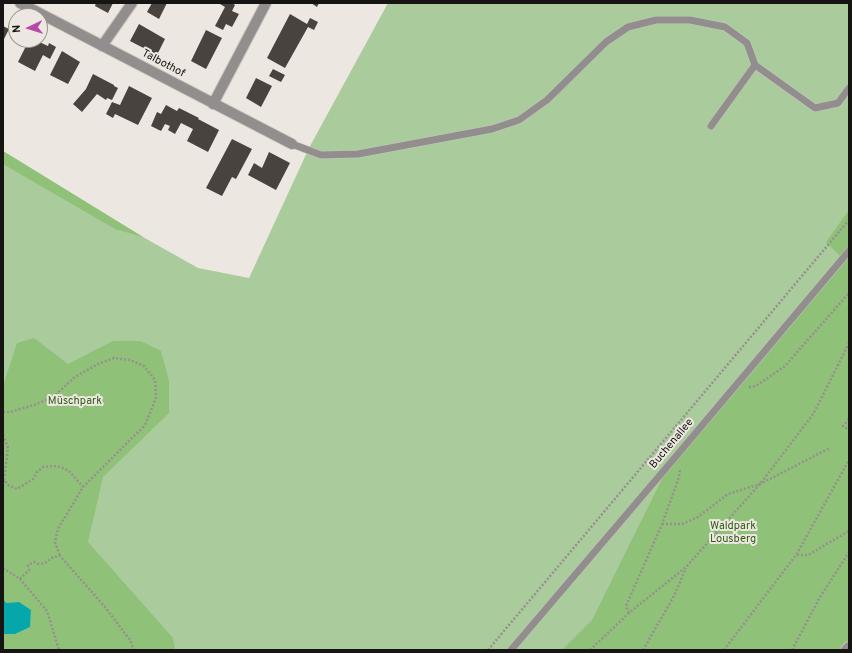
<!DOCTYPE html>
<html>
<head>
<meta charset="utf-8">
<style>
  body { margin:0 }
  #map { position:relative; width:852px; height:653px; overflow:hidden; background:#ede7e2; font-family:Overpass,sans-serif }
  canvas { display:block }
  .frame { position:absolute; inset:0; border:4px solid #171513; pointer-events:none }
  .north { position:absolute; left:8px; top:8px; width:40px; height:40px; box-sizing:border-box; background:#ede7e2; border:1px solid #97938f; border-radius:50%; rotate:266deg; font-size:11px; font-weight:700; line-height:16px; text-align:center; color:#171513 }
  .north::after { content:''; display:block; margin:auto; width:14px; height:18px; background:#b74aa9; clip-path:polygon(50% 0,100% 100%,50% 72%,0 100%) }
</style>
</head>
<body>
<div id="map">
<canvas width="852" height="653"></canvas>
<div class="frame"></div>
<div class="north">N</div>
</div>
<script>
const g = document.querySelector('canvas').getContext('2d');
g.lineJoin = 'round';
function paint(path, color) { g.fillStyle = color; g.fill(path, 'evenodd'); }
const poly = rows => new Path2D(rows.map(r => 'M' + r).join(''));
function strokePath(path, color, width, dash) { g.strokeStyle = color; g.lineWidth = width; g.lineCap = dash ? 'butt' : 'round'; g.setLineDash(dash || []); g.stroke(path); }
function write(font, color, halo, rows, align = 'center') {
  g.font = font + ' Overpass,sans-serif'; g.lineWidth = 4; g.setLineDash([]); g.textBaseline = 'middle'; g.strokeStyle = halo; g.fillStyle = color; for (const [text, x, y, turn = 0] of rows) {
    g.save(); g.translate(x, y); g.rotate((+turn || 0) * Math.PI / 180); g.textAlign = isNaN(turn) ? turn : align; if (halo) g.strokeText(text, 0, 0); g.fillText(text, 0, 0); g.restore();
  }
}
paint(poly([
  [388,3,849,3,849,650,3,650,3,151,143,237,198,268,249,278,309,148]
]), '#aacb9c');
paint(poly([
  [3,151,143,237,115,229,3,164],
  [849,210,849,650,562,650,592,620,663,477,840,256,826,242],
  [34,338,68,364,113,341,141,341,161,351,169,381,169,413,103,477,88,542,173,638,175,650,3,650,3,634,15,634,30,627,31,610,19,602,6,603,3,598,3,386,17,343]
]), '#8fc179');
paint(poly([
  [3,598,6,603,19,602,31,610,30,627,15,634,3,634]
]), '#05a7aa');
paint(poly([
  [96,3,113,3,108,13,95,6],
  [152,3,167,3,159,19,147,12],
  [221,3,232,3,235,5,232,11,239,14,232,27,226,24,223,30,215,26,225,7,220,4],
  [311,3,319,3,317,7],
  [290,14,307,24,310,18,318,22,314,30,308,27,285,68,267,58],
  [139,24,165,39,157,55,130,41],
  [3,26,9,29,3,41],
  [206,30,222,38,206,69,191,61],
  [29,40,35,40,48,46,49,43,56,47,50,59,43,55,35,71,18,62],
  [62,51,80,62,68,84,50,75],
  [273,69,285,75,281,82,269,76],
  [93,74,114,85,114,86,118,88,112,100,107,98,106,100,97,94,82,112,73,104,86,89],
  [256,78,272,86,261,107,246,98],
  [129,86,152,98,138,125,115,114,113,118,106,114,112,102,120,105],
  [166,105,177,111,179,108,199,118,198,119,219,130,208,152,187,141,193,129,181,123,175,134,168,130,170,126,165,124,161,131,151,126,157,112,161,114],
  [232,139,252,149,236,179,232,177,222,196,206,188],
  [269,152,290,163,276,190,248,175,254,163,262,168]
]), '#48433f');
const service = poly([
  [711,126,755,65],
  [292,144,321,155,358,154,492,129,519,120,547,100,606,42,628,27,656,20,690,20,725,27,747,43,755,65,815,108,838,103,849,88],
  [511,650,678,454,849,251]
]);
const minor = poly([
  [20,3,292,144],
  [102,46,132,3],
  [213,104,266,3],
  [846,650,849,647]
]);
strokePath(service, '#cbc5c1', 8);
strokePath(minor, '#cbc5c1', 12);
strokePath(poly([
  [749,387,756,386,785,366,849,293],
  [3,412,10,412,34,405,53,397,75,377,98,364,114,358,130,360,144,366,155,380,156,398,145,425,83,487,58,529,55,542,60,556],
  [849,419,843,426,849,430],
  [3,435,8,448,4,479,8,485,17,489,33,479,37,472,43,467,53,466,61,467,69,471,83,487],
  [3,486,4,479],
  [662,524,682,524,698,517,728,494,760,484,830,448],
  [797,555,808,555,849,531],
  [3,568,20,579,47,611,59,650],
  [20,579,29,570,28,565,34,562,39,564,45,563,53,557,60,556,105,607,130,640,134,650],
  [629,613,626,606,662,524,679,477,680,469],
  [488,650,849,220],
  [590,650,629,613,686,567,760,484,814,413,849,343],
  [643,650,674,596,686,568],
  [724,650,796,555,849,460],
  [792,650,819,599,849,552]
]), '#95918d', 2.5, [2, 2]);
strokePath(service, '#928e8e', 7);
strokePath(minor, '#928e8e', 10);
write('11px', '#171513', '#ede7e2', [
  ["Talbothof",163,64,28],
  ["Buchenallee",672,444,-50]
]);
write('11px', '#2e5c14', '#ede7e2', [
  ["Müschpark",75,402],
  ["Waldpark",733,527],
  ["Lousberg",733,540]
]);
</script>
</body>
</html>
